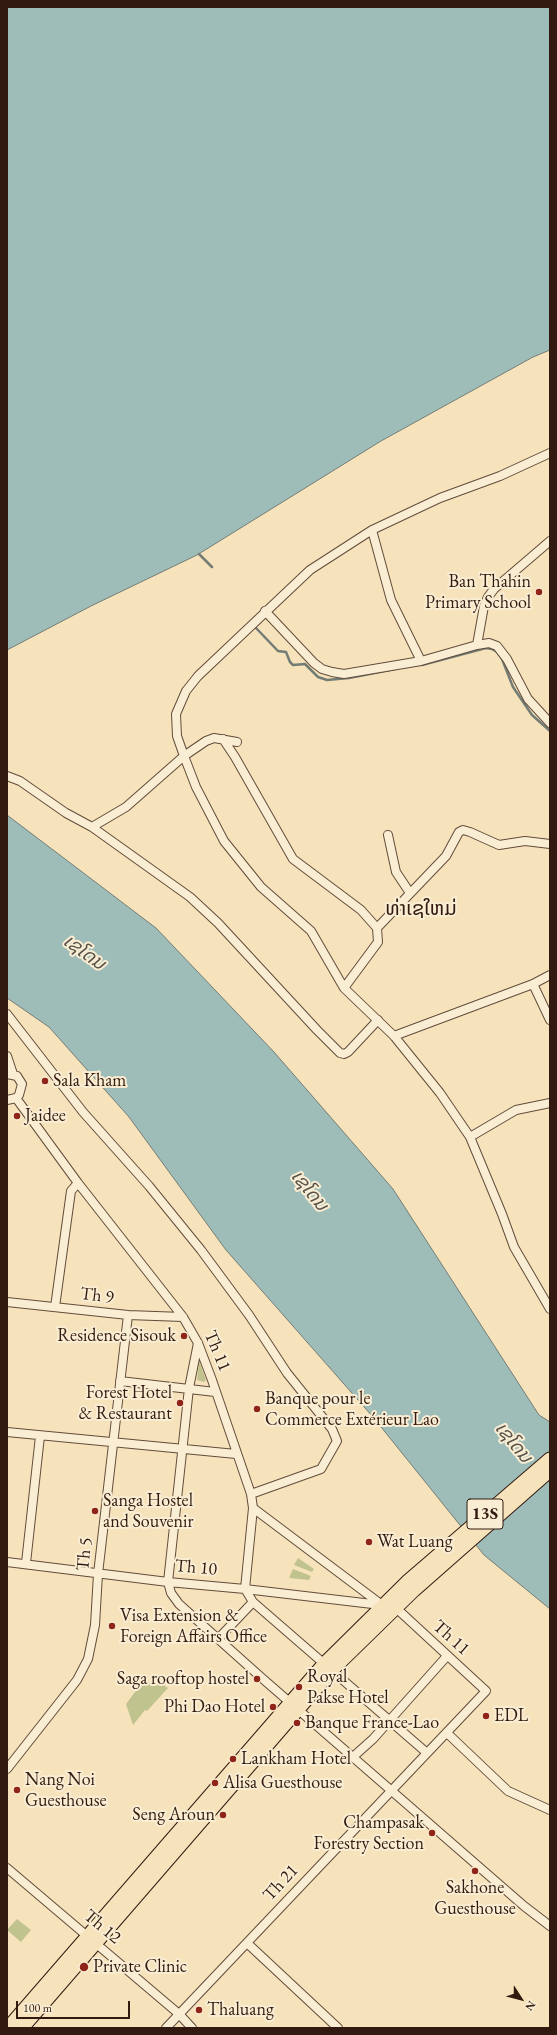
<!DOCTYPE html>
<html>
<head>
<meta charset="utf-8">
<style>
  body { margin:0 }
  #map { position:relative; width:557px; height:2035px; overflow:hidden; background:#f6e3bc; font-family:"EB Garamond",serif }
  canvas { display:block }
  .frame { position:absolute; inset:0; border:8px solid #321a10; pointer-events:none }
  .north { position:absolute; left:501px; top:1979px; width:40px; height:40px; -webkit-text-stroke:3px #f9edd3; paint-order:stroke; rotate:126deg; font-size:11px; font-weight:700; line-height:16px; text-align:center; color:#321a10 }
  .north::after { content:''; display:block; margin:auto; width:14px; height:18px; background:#321a10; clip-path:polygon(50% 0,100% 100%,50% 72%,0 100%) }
  .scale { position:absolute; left:16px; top:2001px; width:114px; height:18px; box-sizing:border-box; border:2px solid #321a10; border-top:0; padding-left:5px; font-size:12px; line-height:14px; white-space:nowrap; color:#321a10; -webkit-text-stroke:3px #f9edd3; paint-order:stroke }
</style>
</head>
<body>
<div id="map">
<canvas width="557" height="2035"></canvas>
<div class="frame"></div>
<div class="north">N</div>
<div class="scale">100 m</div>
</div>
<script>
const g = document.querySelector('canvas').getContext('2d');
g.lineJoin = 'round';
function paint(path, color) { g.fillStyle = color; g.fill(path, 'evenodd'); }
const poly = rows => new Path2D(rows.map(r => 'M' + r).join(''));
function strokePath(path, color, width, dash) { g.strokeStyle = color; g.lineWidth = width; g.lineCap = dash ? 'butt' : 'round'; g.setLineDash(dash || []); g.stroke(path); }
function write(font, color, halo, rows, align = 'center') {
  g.font = font + ' "EB Garamond","Noto Sans Lao",serif'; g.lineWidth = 4; g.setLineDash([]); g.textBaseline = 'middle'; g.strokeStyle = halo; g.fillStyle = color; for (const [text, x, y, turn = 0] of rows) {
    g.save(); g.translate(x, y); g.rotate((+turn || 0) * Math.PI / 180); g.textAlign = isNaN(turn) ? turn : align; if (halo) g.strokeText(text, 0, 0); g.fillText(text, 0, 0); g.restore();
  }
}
paint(poly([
  [199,1361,206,1380,204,1382,197,1380],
  [298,1558,314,1569,312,1572,294,1565],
  [293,1569,311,1576,309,1580,289,1578],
  [146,1682,162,1684,168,1688,147,1711,145,1710,133,1725,126,1704,135,1692],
  [17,1919,31,1930,21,1942,7,1930]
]), '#c0c38e');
const water = poly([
  [7,7,550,7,550,350,533,357,381,441,197,555,91,606,7,650,7,7],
  [7,815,156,928,274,1052,393,1189,539,1415,550,1422,550,1609,484,1555,373,1417,226,1250,129,1117,49,1027,7,998,7,815]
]);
paint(water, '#9fbdb8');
strokePath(water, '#737c75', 1);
strokePath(poly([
  [199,554,212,567],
  [256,628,278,651,286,652,290,662,293,665,305,664,318,677,327,680,349,678,395,669],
  [422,665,486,648,492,649,497,652,502,659,513,687,532,715,550,731]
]), '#737c75', 2.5);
const minor = poly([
  [550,453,500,476,440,498,372,530,310,570,198,676,186,691,176,714,177,736,184,756,196,787,224,841,261,887,311,931,344,988,394,1036,440,1093,470,1137,502,1214,514,1247,550,1309],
  [372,530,391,600,421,661],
  [265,611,314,663,322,669,332,672,344,674,421,661,477,645,489,643,497,646,507,659,528,699,550,723],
  [477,645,484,606,488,597,494,589,550,541],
  [223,739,235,757,293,859,361,910,377,928,378,942,344,988],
  [7,776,20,781,66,813,92,827,126,807,184,756,206,741,214,738,237,742],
  [92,827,190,897,218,923,317,1030,340,1053,344,1054,348,1052,378,1020],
  [388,835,396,872,410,893],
  [377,928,446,856,459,832,463,830,470,832,499,845,525,841,550,844],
  [533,984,550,1020],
  [7,1014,83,1112,149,1186,201,1250,249,1315,287,1373,332,1429,337,1441,321,1469,251,1494],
  [394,1036,533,984,550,975],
  [7,1056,13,1074],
  [7,1074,17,1076,22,1084,19,1095,16,1098,7,1100],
  [16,1098,78,1183,183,1317,198,1343,212,1380,251,1494,253,1508,382,1605],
  [470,1137,516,1110,550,1103],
  [7,1302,128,1315,183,1317],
  [55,1307,71,1191,78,1183],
  [198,1343,189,1388,168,1582,171,1593,179,1604,263,1679,524,1906,550,1926],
  [120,1381,215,1392],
  [7,1432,236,1454],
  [253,1508,245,1589,253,1602,427,1753],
  [7,1562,168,1582,245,1589,381,1605],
  [26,1563,40,1436],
  [218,1639,253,1602],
  [447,1733,508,1791,550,1810],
  [354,1756,373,1739,447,1656],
  [7,1769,77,1680,88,1659,95,1625,98,1574,128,1315],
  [7,1868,179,2014,192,2028],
  [247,1943,338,2028],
  [166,2028,486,1691,395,1607]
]);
const trunk = poly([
  [8,2028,325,1663,407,1582,550,1459],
  [22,2028,332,1670,414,1590,548,1472]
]);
strokePath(minor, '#634c3b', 10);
strokePath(trunk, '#321a10', 15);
strokePath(minor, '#f9edd3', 8);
strokePath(trunk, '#f6e3bc', 13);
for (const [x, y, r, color] of [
  [539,592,4,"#8f2418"],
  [45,1081,4,"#8f2418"],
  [17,1116,4,"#8f2418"],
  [184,1336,4,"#8f2418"],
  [180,1403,4,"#8f2418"],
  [257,1409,4,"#8f2418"],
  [95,1511,4,"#8f2418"],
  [369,1542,4,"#8f2418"],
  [112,1626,4,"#8f2418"],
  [257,1679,4,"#8f2418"],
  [299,1687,4,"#8f2418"],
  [273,1707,4,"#8f2418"],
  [486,1716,4,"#8f2418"],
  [297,1723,4,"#8f2418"],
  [233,1759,4,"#8f2418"],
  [215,1783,4,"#8f2418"],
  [17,1790,4,"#8f2418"],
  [223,1815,4,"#8f2418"],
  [432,1833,4,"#8f2418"],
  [475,1871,4,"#8f2418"],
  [84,1967,5,"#8f2418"],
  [199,2010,4,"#8f2418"]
]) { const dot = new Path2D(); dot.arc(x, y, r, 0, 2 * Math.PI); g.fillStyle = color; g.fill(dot); strokePath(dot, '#f9edd3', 1.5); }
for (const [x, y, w] of [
  [485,1514,36]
]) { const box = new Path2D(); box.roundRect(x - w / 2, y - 15, w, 30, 3); g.fillStyle = '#f9edd3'; g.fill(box); strokePath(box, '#321a10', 1); }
write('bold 17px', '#321a10', null, [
  ["13S",485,1514]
]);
write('18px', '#321a10', '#f9edd3', [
  ["Ban Thahin",531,582,"right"],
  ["Primary School",531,603,"right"],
  ["Sala Kham",53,1081],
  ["Jaidee",25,1116],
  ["Residence Sisouk",176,1336,"right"],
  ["Forest Hotel",172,1393,"right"],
  ["& Restaurant",172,1414,"right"],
  ["Banque pour le",265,1399],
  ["Commerce Extérieur Lao",265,1420],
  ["Sanga Hostel",103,1501],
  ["and Souvenir",103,1522],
  ["Wat Luang",377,1542],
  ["Visa Extension &",120,1616],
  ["Foreign Affairs Office",120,1637],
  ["Royal",307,1677],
  ["Pakse Hotel",307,1698],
  ["Saga rooftop hostel",249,1679,"right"],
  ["Phi Dao Hotel",265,1707,"right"],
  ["EDL",494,1716],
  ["Banque France-Lao",305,1723],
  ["Lankham Hotel",241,1759],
  ["Nang Noi",25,1780],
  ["Guesthouse",25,1801],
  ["Alisa Guesthouse",223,1783],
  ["Seng Aroun",215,1815,"right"],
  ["Champasak",424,1823,"right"],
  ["Forestry Section",424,1844,"right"],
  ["Sakhone",475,1888,"center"],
  ["Guesthouse",475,1909,"center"],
  ["Private Clinic",93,1967],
  ["Thaluang",207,2010]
], 'left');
write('18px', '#321a10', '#f9edd3', [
  ["Th 9",97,1296,7],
  ["Th 11",217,1351,67],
  ["Th 5",85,1554,-84],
  ["Th 10",196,1568,5],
  ["Th 11",451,1638,42],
  ["Th 21",281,1883,-47],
  ["Th 12",102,1927,40]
]);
write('italic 19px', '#58534b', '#f9edd3', [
  ["ເຊໂດນ",84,953,36],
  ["ເຊໂດນ",309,1191,51],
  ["ເຊໂດນ",513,1443,51]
]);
write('20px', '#321a10', '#f9edd3', [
  ["ທ່າເຊໃຫມ່",421,910]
]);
</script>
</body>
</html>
